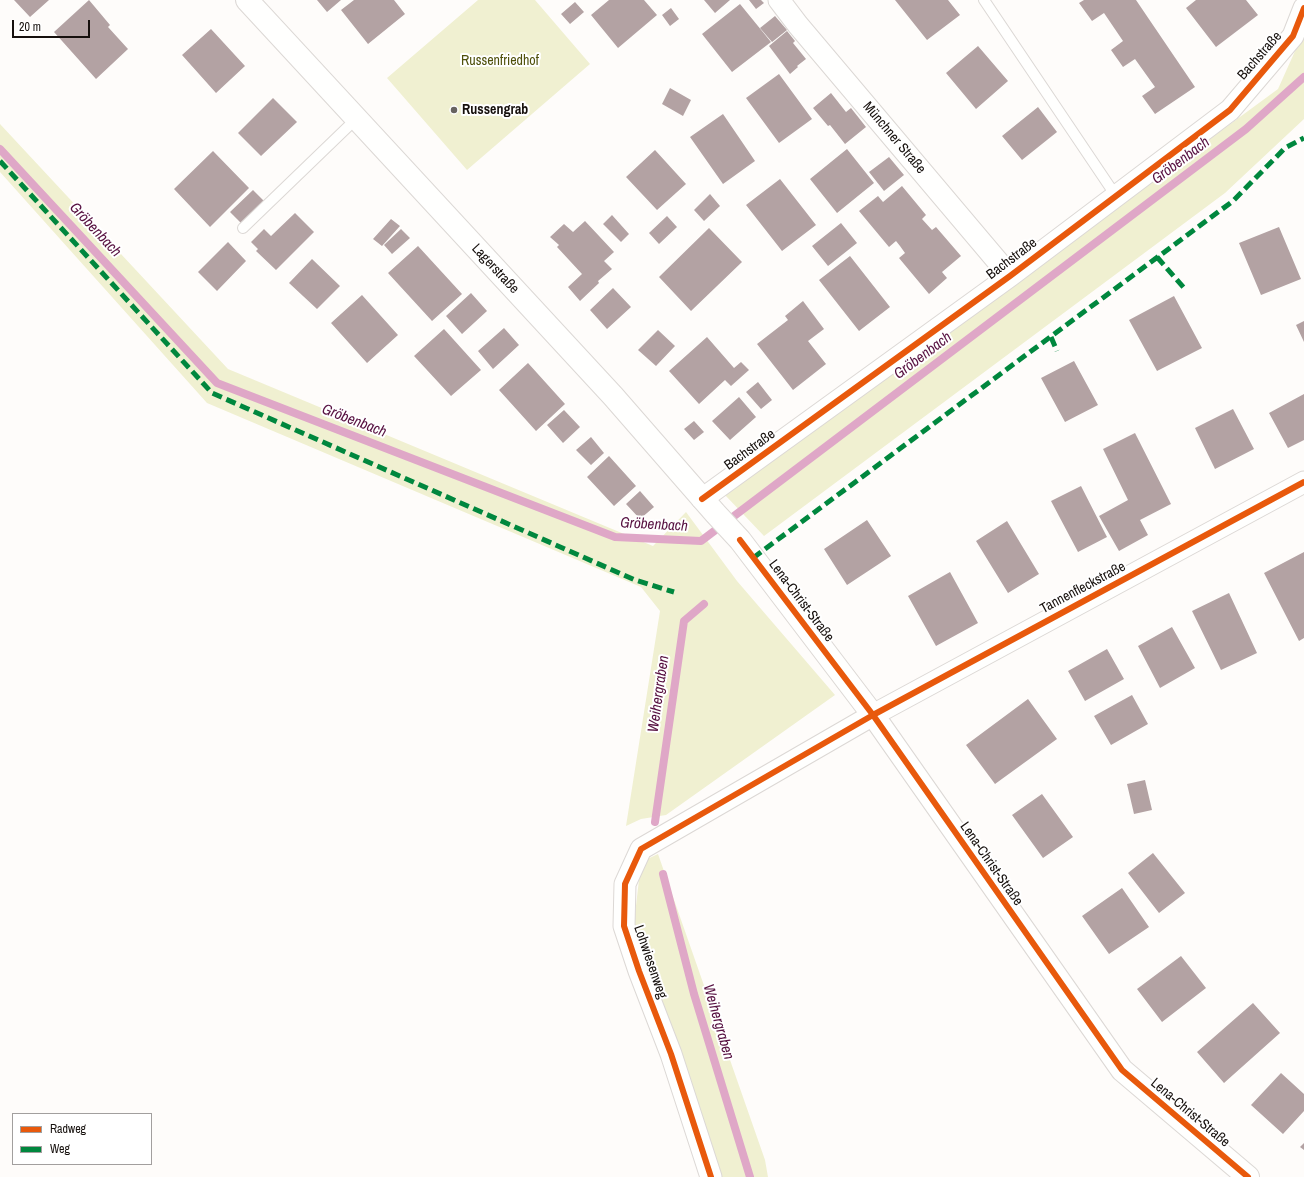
<!DOCTYPE html>
<html>
<head>
<meta charset="utf-8">
<style>
  body { margin:0 }
  #map { position:relative; width:1304px; height:1177px; overflow:hidden; background:#fefcfa; font-family:"Archivo Narrow",sans-serif }
  canvas { display:block }
  .legend { position:absolute; left:12px; top:1113px; width:140px; height:52px; box-sizing:border-box; background:#fff; border:1px solid #a29f9e; margin:0; padding:5px 7px; list-style:none; font-size:12px; color:#16100d }
  .legend li { display:flex; align-items:center; gap:8px; height:20px }
  .legend b { width:20px; border:1px solid #a29f9e }
  .scale { position:absolute; left:12px; top:20px; width:78px; height:18px; box-sizing:border-box; border:2px solid #16100d; border-top:0; padding-left:5px; font-size:12px; line-height:14px; white-space:nowrap; color:#16100d; -webkit-text-stroke:3px #fff; paint-order:stroke }
</style>
</head>
<body>
<div id="map">
<canvas width="1304" height="1177"></canvas>
<ul class="legend">
<li><b style="height:5px;background:#e8590c"></b>Radweg</li>
<li><b style="height:5px;background:#00873e"></b>Weg</li>
</ul>
<div class="scale">20 m</div>
</div>
<script>
const g = document.querySelector('canvas').getContext('2d');
g.lineJoin = 'round';
function paint(path, color) { g.fillStyle = color; g.fill(path, 'evenodd'); }
const poly = rows => new Path2D(rows.map(r => 'M' + r).join(''));
function strokePath(path, color, width, dash) { g.strokeStyle = color; g.lineWidth = width; g.lineCap = dash ? 'butt' : 'round'; g.setLineDash(dash || []); g.stroke(path); }
function write(font, color, halo, rows, align = 'center') {
  g.font = font + ' "Archivo Narrow",sans-serif'; g.lineWidth = 4; g.setLineDash([]); g.textBaseline = 'middle'; g.strokeStyle = halo; g.fillStyle = color; for (const [text, x, y, turn = 0] of rows) {
    g.save(); g.translate(x, y); g.rotate((+turn || 0) * Math.PI / 180); g.textAlign = isNaN(turn) ? turn : align; if (halo) g.strokeText(text, 0, 0); g.fillText(text, 0, 0); g.restore();
  }
}
paint(poly([
  [478,0,535,0,590,64,467,170,387,78],
  [1304,31,1304,119,1225,193,764,536,725,495,1278,89],
  [0,124,228,369,653,546,686,512,737,581,835,695,666,815,641,819,626,826,660,611,641,587,207,403,0,172],
  [658,854,765,1160,768,1177,715,1177,633,932,641,862]
]), '#f0f0d1');
strokePath(poly([
  [0,149,217,383,615,537,701,541,1246,129,1304,77],
  [655,822,684,621,704,604],
  [663,874,694,994,750,1177]
]), '#dfa7c7', 8);
paint(poly([
  [14,0,49,0,30,17],
  [89,0,110,25,108,27,128,49,96,79,54,32],
  [317,0,341,0,327,12],
  [354,0,394,0,405,14,368,44,341,10],
  [609,0,644,0,657,15,618,48,591,15],
  [704,0,730,0,715,13],
  [749,0,761,0,764,3,756,9],
  [895,0,948,0,960,15,927,40],
  [1084,0,1136,0,1195,87,1155,114,1142,96,1155,87,1135,59,1123,67,1111,50,1123,41,1104,13,1092,21,1079,3],
  [1196,0,1246,0,1258,15,1216,47,1186,8],
  [575,2,584,12,570,24,561,14],
  [740,4,771,42,732,72,702,34],
  [671,8,679,19,670,26,662,15],
  [775,16,787,30,772,42,760,28],
  [211,29,245,66,216,93,182,55],
  [787,31,795,41,793,43,806,59,797,66,798,67,790,74,769,46],
  [978,46,1008,81,976,109,946,73],
  [779,74,812,119,779,143,746,98],
  [670,88,691,100,683,116,662,104],
  [831,93,846,112,851,108,866,127,845,144,830,125,828,126,813,108],
  [273,98,297,122,261,156,238,133],
  [1038,107,1057,132,1022,160,1002,136],
  [723,114,755,161,723,184,690,137],
  [847,149,874,183,837,213,810,179],
  [655,150,686,184,657,210,626,177],
  [213,151,249,188,210,227,174,189],
  [889,157,904,175,884,191,869,172],
  [780,179,816,225,782,251,746,205],
  [902,186,926,215,922,219,932,230,936,227,961,256,942,272,947,278,929,294,899,258,905,253,900,246,896,241,889,247,859,211,878,196,883,202],
  [253,190,264,201,241,223,230,212],
  [710,194,720,206,704,221,694,210],
  [295,213,314,232,276,270,256,251,258,249,251,242,264,229,271,236],
  [612,215,629,234,621,242,603,224],
  [667,216,677,227,659,244,649,233],
  [391,219,400,226,382,246,373,239],
  [585,221,614,252,604,261,612,269,598,281,599,283,580,301,568,287,582,274,557,247,559,245,550,237,564,224,573,232],
  [841,223,857,243,828,266,812,246],
  [1279,227,1301,279,1261,295,1239,243],
  [709,228,742,262,691,311,659,277],
  [401,229,410,238,392,254,384,245],
  [228,242,246,261,217,291,198,272],
  [418,246,462,294,432,321,388,273],
  [850,256,890,307,859,331,819,280],
  [312,259,340,286,317,309,289,283],
  [613,288,631,307,607,329,590,310],
  [471,293,487,311,462,334,446,316],
  [362,295,398,335,367,363,331,323],
  [1174,296,1202,348,1157,371,1129,320],
  [803,301,824,329,808,341,826,364,793,390,757,344,788,320,785,316],
  [1304,321,1304,342,1296,325],
  [504,328,519,345,493,369,478,351],
  [444,329,481,370,451,396,414,356],
  [658,330,675,346,656,366,638,350],
  [707,337,734,368,741,362,749,370,731,386,725,380,699,404,669,371],
  [1074,361,1098,405,1065,422,1041,378],
  [528,363,565,404,536,431,499,390],
  [758,382,772,400,761,409,746,392],
  [1304,394,1304,440,1288,448,1269,413],
  [739,397,756,417,730,440,712,421],
  [1233,409,1254,449,1215,469,1195,428],
  [564,410,580,427,563,443,547,425],
  [694,421,704,432,694,440,684,429],
  [1135,433,1171,504,1140,520,1148,535,1119,551,1099,516,1128,500,1103,449],
  [591,437,604,453,591,465,576,450],
  [609,456,636,486,614,506,587,477],
  [1081,486,1107,537,1078,552,1051,501],
  [640,491,654,507,640,519,626,504],
  [867,520,891,556,847,585,824,549],
  [1007,521,1039,574,1008,593,976,541],
  [1304,552,1304,638,1299,641,1264,573],
  [950,572,978,623,936,646,908,596],
  [1229,593,1257,653,1221,670,1192,611],
  [1172,627,1195,668,1160,688,1138,646],
  [1107,649,1124,679,1085,701,1068,671],
  [1132,695,1148,724,1111,745,1094,716],
  [1028,699,1057,739,995,784,966,745],
  [1145,780,1152,810,1134,814,1127,784],
  [1042,794,1073,837,1043,858,1012,815],
  [1153,853,1185,893,1159,913,1128,873],
  [1122,888,1149,927,1109,954,1082,916],
  [1181,956,1206,988,1162,1022,1137,989],
  [1253,1003,1280,1033,1224,1083,1197,1052],
  [1281,1073,1304,1094,1304,1111,1283,1134,1251,1105],
  [1304,1143,1304,1150,1300,1147]
]), '#b3a2a3');
const service = poly([
  [984,0,1116,196],
  [243,228,356,119]
]);
const minor = poly([
  [779,0,798,25,1010,276],
  [702,499,1010,276,1230,110,1293,36,1304,8],
  [711,1177,671,1054,639,971,624,926,625,884,641,849,873,715,1304,482]
]);
const tertiary = poly([
  [247,0,613,396,715,513,740,540,873,715,1122,1070,1248,1177]
]);
strokePath(service, '#dcd8d5', 12);
strokePath(minor, '#dcd8d5', 23);
strokePath(tertiary, '#dcd8d5', 24);
strokePath(service, '#fffffe', 10);
strokePath(minor, '#fffffe', 21);
strokePath(tertiary, '#fffffe', 22);
strokePath(poly([
  [0,161,212,393,635,580,674,592],
  [1157,257,1185,289],
  [1051,337,1057,351],
  [753,558,1233,201,1285,148,1304,138]
]), '#00873e', 5, [10, 5]);
strokePath(poly([
  [702,499,1010,276,1230,110,1293,36,1304,8],
  [740,540,873,715,1122,1070,1248,1177],
  [711,1177,671,1054,639,971,624,926,625,884,641,849,873,715,1304,482]
]), '#e8590c', 6);
for (const [x, y, r, color] of [
  [454,110,4,"#676360"]
]) { const dot = new Path2D(); dot.arc(x, y, r, 0, 2 * Math.PI); g.fillStyle = color; g.fill(dot); strokePath(dot, '#fff', 1.5); }
write('14px', '#16100d', '#fff', [
  ["Bachstraße",1260,56,-49],
  ["Münchner Straße",894,138,50],
  ["Bachstraße",1012,259,-37],
  ["Lagerstraße",495,269,47],
  ["Bachstraße",750,450,-36],
  ["Tannenfleckstraße",1083,588,-28],
  ["Lena-Christ-Straße",801,601,53],
  ["Lena-Christ-Straße",991,864,55],
  ["Lohwiesenweg",650,962,71],
  ["Lena-Christ-Straße",1190,1113,40]
]);
write('14px', '#4f500b', '#fff', [
  ["Russenfriedhof",500,61]
]);
write('bold 14px', '#16100d', '#fff', [
  ["Russengrab",462,110]
], 'left');
write('italic 15px', '#571141', '#fff', [
  ["Gröbenbach",1181,161,-37],
  ["Gröbenbach",95,230,47],
  ["Gröbenbach",923,356,-37],
  ["Gröbenbach",354,421,21],
  ["Gröbenbach",654,525,3],
  ["Weihergraben",659,694,-82],
  ["Weihergraben",718,1022,74]
]);
</script>
</body>
</html>
